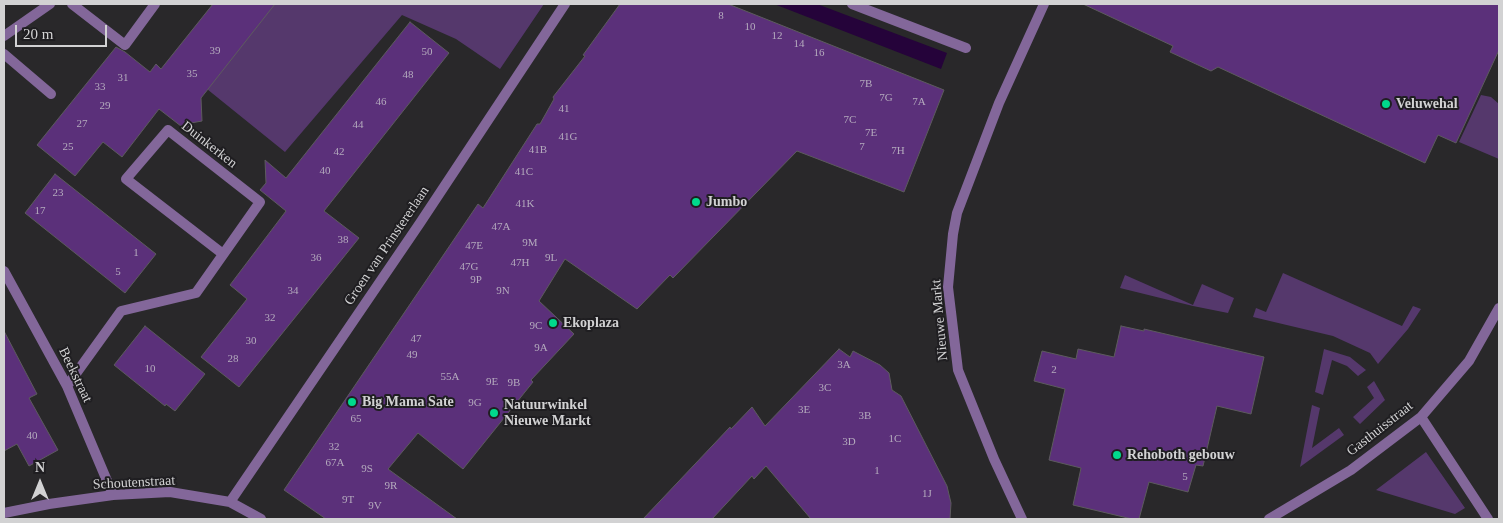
<!DOCTYPE html>
<html>
<head>
<meta charset="utf-8">
<style>
  body { margin:0 }
  #map { position:relative; width:1503px; height:523px; overflow:hidden; background:#29282a; font-family:Georgia,serif }
  canvas { display:block }
  .frame { position:absolute; inset:0; border:5px solid #d2d2d3; pointer-events:none }
  .north { position:absolute; left:15px; top:458px; width:50px; height:50px; -webkit-text-stroke:4px #1f1e21; paint-order:stroke; rotate:0deg; font-size:14px; font-weight:700; line-height:20px; text-align:center; color:#d2d2d3 }
  .north::after { content:''; display:block; margin:auto; width:18px; height:22px; background:#d2d2d3; clip-path:polygon(50% 0,100% 100%,50% 72%,0 100%) }
  .scale { position:absolute; left:15px; top:25px; width:92px; height:22px; box-sizing:border-box; border:2px solid #d2d2d3; border-top:0; padding-left:6px; font-size:15px; line-height:18px; white-space:nowrap; color:#d2d2d3; -webkit-text-stroke:4px #1f1e21; paint-order:stroke }
</style>
</head>
<body>
<div id="map">
<canvas width="1503" height="523"></canvas>
<div class="frame"></div>
<div class="north">N</div>
<div class="scale">20 m</div>
</div>
<script>
const g = document.querySelector('canvas').getContext('2d');
g.lineJoin = 'round';
function paint(path, color) { g.fillStyle = color; g.fill(path, 'evenodd'); }
const poly = rows => new Path2D(rows.map(r => 'M' + r).join(''));
function strokePath(path, color, width, dash) { g.strokeStyle = color; g.lineWidth = width; g.lineCap = dash ? 'butt' : 'round'; g.setLineDash(dash || []); g.stroke(path); }
function write(font, color, halo, rows, align = 'center') {
  g.font = font + ' Georgia,serif'; g.lineWidth = 4; g.setLineDash([]); g.textBaseline = 'middle'; g.strokeStyle = halo; g.fillStyle = color; for (const [text, x, y, turn = 0] of rows) {
    g.save(); g.translate(x, y); g.rotate((+turn || 0) * Math.PI / 180); g.textAlign = isNaN(turn) ? turn : align; if (halo) g.strokeText(text, 0, 0); g.fillText(text, 0, 0); g.restore();
  }
}
paint(poly([
  [268,4,544,4,500,69,456,39,402,15,285,152,202,85],
  [1481,95,1491,97,1499,104,1499,159,1459,142],
  [1283,273,1402,326,1413,306,1421,309,1408,329,1378,364,1370,353,1333,336,1253,317,1256,308,1266,312],
  [1125,275,1193,305,1202,284,1234,298,1228,313,1193,306,1120,288],
  [1324,349,1350,357,1366,370,1358,376,1347,366,1332,360,1323,395,1315,392],
  [1374,381,1385,400,1360,424,1353,417,1374,398,1367,387],
  [1312,405,1320,408,1312,448,1339,428,1344,435,1300,467],
  [1426,452,1465,508,1455,514,1376,490]
]), '#55386c');
paint(poly([
  [774,4,817,4,947,53,941,69]
]), '#25033a');
const building = poly([
  [213,4,275,4,201,98,202,121,191,123,186,130,159,109,122,157,103,142,75,176,37,145,116,47,125,52,150,72,156,64,161,69,213,4],
  [620,4,728,4,944,90,904,192,797,151,673,278,670,275,637,309,565,259,539,301,574,334,531,380,533,382,463,469,418,433,388,469,457,519,326,519,284,490,478,204,483,208,537,124,540,124,554,99,553,97,585,56,583,55,620,4],
  [1083,4,1499,4,1499,50,1456,143,1438,135,1425,163,1218,67,1211,71,1170,52,1173,46,1083,4],
  [410,22,449,53,324,211,359,238,239,387,201,357,247,299,230,285,286,211,260,190,266,183,265,160,286,178,410,22],
  [55,174,156,254,125,293,25,213,55,174],
  [145,326,205,374,175,411,166,404,165,406,114,365,145,326],
  [1121,326,1144,331,1144,329,1264,357,1251,414,1217,406,1203,466,1196,465,1188,492,1149,482,1139,519,1132,519,1073,505,1081,468,1049,460,1065,389,1034,381,1042,351,1076,359,1078,349,1114,357,1121,326],
  [4,331,37,394,29,398,58,450,29,466,17,444,4,451,4,331],
  [839,349,850,357,853,351,880,365,889,373,892,390,901,396,947,486,951,503,950,519,811,519,766,466,754,479,752,476,712,519,643,519,730,427,731,429,752,407,765,426,839,349]
]);
paint(building, '#5b307a');
strokePath(building, '#5d5b5e', 1);
strokePath(poly([
  [72,4,125,45,155,4],
  [852,4,966,48],
  [4,36,50,4],
  [4,54,51,94],
  [4,271,67,386,113,495],
  [67,386,121,311,196,293,260,202,168,130,126,179,223,254],
  [1421,417,1488,519],
  [230,502,420,223,565,4],
  [4,513,49,504,113,495,170,492,230,502,261,519],
  [1022,519,994,459,958,370,948,287,953,234,957,213,999,103,1044,4],
  [1269,519,1351,470,1421,417,1469,361,1499,308]
]), '#83679a', 10);
for (const [x, y, r, color] of [
  [1386,104,5,"#00d98c"],
  [696,202,5,"#00d98c"],
  [553,323,5,"#00d98c"],
  [352,402,5,"#00d98c"],
  [494,413,5,"#00d98c"],
  [1117,455,5,"#00d98c"]
]) { const dot = new Path2D(); dot.arc(x, y, r, 0, 2 * Math.PI); g.fillStyle = color; g.fill(dot); strokePath(dot, '#1f1e21', 2); }
write('11px', '#b4aabd', null, [
  ["8",721,16],
  ["10",750,27],
  ["12",777,36],
  ["14",799,44],
  ["39",215,51],
  ["50",427,52],
  ["16",819,53],
  ["35",192,74],
  ["48",408,75],
  ["31",123,78],
  ["7B",866,84],
  ["33",100,87],
  ["7G",886,98],
  ["46",381,102],
  ["7A",919,102],
  ["29",105,106],
  ["41",564,109],
  ["7C",850,120],
  ["27",82,124],
  ["44",358,125],
  ["7E",871,133],
  ["41G",568,137],
  ["25",68,147],
  ["7",862,147],
  ["41B",538,150],
  ["7H",898,151],
  ["42",339,152],
  ["40",325,171],
  ["41C",524,172],
  ["23",58,193],
  ["41K",525,204],
  ["17",40,211],
  ["47A",501,227],
  ["38",343,240],
  ["9M",530,243],
  ["47E",474,246],
  ["1",136,253],
  ["36",316,258],
  ["9L",551,258],
  ["47H",520,263],
  ["47G",469,267],
  ["5",118,272],
  ["9P",476,280],
  ["34",293,291],
  ["9N",503,291],
  ["32",270,318],
  ["9C",536,326],
  ["47",416,339],
  ["30",251,341],
  ["9A",541,348],
  ["49",412,355],
  ["28",233,359],
  ["3A",844,365],
  ["10",150,369],
  ["2",1054,370],
  ["55A",450,377],
  ["9E",492,382],
  ["9B",514,383],
  ["3C",825,388],
  ["9G",475,403],
  ["3E",804,410],
  ["3B",865,416],
  ["65",356,419],
  ["40",32,436],
  ["1C",895,439],
  ["3D",849,442],
  ["32",334,447],
  ["67A",335,463],
  ["9S",367,469],
  ["1",877,471],
  ["5",1185,477],
  ["9R",391,486],
  ["1J",927,494],
  ["9T",348,500],
  ["9V",375,506]
]);
write('bold 14px', '#d2d2d3', '#1f1e21', [
  ["Veluwehal",1396,104],
  ["Jumbo",706,202],
  ["Ekoplaza",563,323],
  ["Big Mama Sate",362,402],
  ["Natuurwinkel",504,405],
  ["Nieuwe Markt",504,421],
  ["Rehoboth gebouw",1127,455]
], 'left');
write('14px', '#d2d2d3', '#1f1e21', [
  ["Duinkerken",209,145,38],
  ["Groen van Prinstererlaan",387,246,-56],
  ["Nieuwe Markt",940,320,-95],
  ["Beekstraat",75,375,64],
  ["Gasthuisstraat",1380,429,-38],
  ["Schoutenstraat",134,483,-3]
]);
</script>
</body>
</html>
